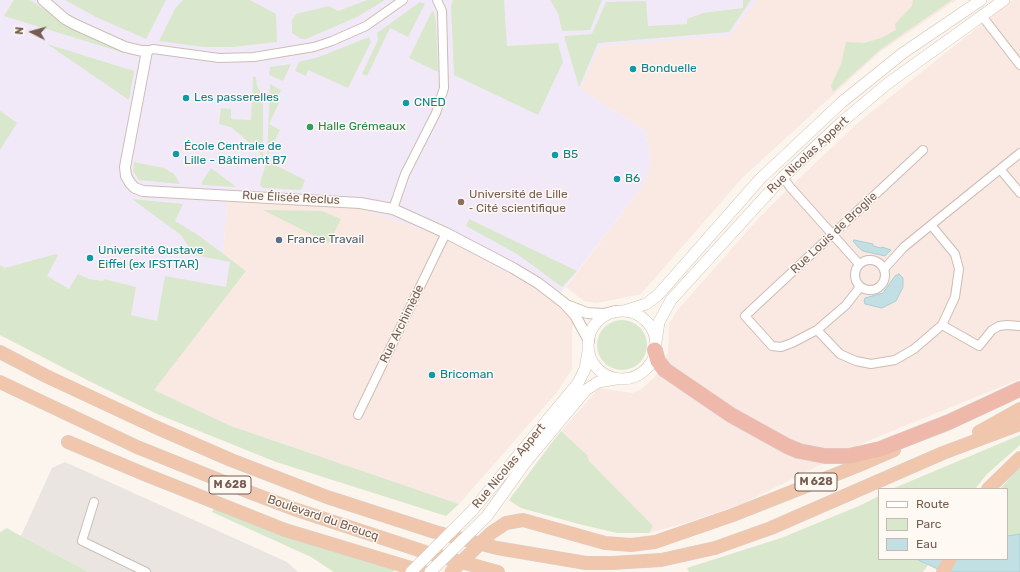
<!DOCTYPE html>
<html>
<head>
<meta charset="utf-8">
<style>
  body { margin:0 }
  #map { position:relative; width:1020px; height:572px; overflow:hidden; background:#fbf5ed; font-family:Rubik,sans-serif }
  canvas { display:block }
  .legend { position:absolute; left:878px; top:488px; width:130px; height:72px; box-sizing:border-box; background:#fef9f3; border:1px solid #c7bab2; margin:0; padding:5px 7px; list-style:none; font-size:12px; color:#755c51 }
  .legend li { display:flex; align-items:center; gap:8px; height:20px }
  .legend b { width:20px; border:1px solid #c7bab2 }
  .north { position:absolute; left:12px; top:12px; width:40px; height:40px; -webkit-text-stroke:3px #fef9f3; paint-order:stroke; rotate:276deg; font-size:11px; font-weight:700; line-height:16px; text-align:center; color:#755c51 }
  .north::after { content:''; display:block; margin:auto; width:14px; height:18px; background:#755c51; clip-path:polygon(50% 0,100% 100%,50% 72%,0 100%) }
</style>
</head>
<body>
<div id="map">
<canvas width="1020" height="572"></canvas>
<ul class="legend">
<li><b style="height:5px;background:#fff"></b>Route</li>
<li><b style="height:11px;background:#d9e8cc"></b>Parc</li>
<li><b style="height:11px;background:#c2e0e3"></b>Eau</li>
</ul>
<div class="north">N</div>
</div>
<script>
const g = document.querySelector('canvas').getContext('2d');
g.lineJoin = 'round';
function paint(path, color) { g.fillStyle = color; g.fill(path, 'evenodd'); }
const poly = rows => new Path2D(rows.map(r => 'M' + r).join(''));
function strokePath(path, color, width, dash) { g.strokeStyle = color; g.lineWidth = width; g.lineCap = dash ? 'butt' : 'round'; g.setLineDash(dash || []); g.stroke(path); }
function write(font, color, halo, rows, align = 'center') {
  g.font = font + ' Rubik,sans-serif'; g.lineWidth = 3; g.setLineDash([]); g.textBaseline = 'middle'; g.strokeStyle = halo; g.fillStyle = color; for (const [text, x, y, turn = 0] of rows) {
    g.save(); g.translate(x, y); g.rotate((+turn || 0) * Math.PI / 180); g.textAlign = isNaN(turn) ? turn : align; if (halo) g.strokeText(text, 0, 0); g.fillText(text, 0, 0); g.restore();
  }
}
paint(poly([
  [757,0,956,0,880,52,743,177,641,294,597,303,584,301,566,287,644,184,651,162,646,131,580,89,600,45,729,36],
  [1012,0,1020,0,1020,379,870,440,742,504,688,522,649,533,617,533,579,524,521,508,509,500,554,439,599,388,632,393,640,390,655,377,668,353,669,324,676,312,759,218,790,187,859,122],
  [228,195,357,208,433,233,556,299,574,320,572,330,572,369,557,392,459,504,231,426,153,390,246,271,223,254]
]), '#fae8e2');
paint(poly([
  [65,462,287,562,298,572,89,572,21,536,52,468]
]), '#ebe5e1');
paint(poly([
  [0,0,757,0,729,36,600,46,580,89,646,131,651,162,644,184,556,299,433,233,357,208,228,195,223,254,246,271,153,390,0,303]
]), '#f2e9f8');
paint(poly([
  [14,0,30,0,62,21,122,49,121,52,4,16],
  [65,0,166,0,146,39,96,17],
  [183,0,250,0,276,14,277,42,233,47,204,47,159,41,176,7],
  [367,0,385,0,357,17,306,39,301,39,292,33,292,20,296,14,329,6,338,11],
  [453,0,504,0,507,46,558,43,563,62,538,115,454,75,451,6],
  [550,0,602,0,590,30,562,31,558,13],
  [743,0,751,0,729,32,598,43,579,87,564,36,592,34,606,2,646,1,648,26,687,24,687,19,703,13,743,8],
  [913,0,952,0,881,49,833,92,831,86,841,64,846,42,864,43,881,38,896,30,895,24,912,6],
  [420,2,425,4,408,37,390,28,367,76,362,74,378,40,377,33],
  [432,11,434,12,436,23,438,72,409,58],
  [369,37,371,42,348,88,308,70,306,76,295,71,299,62,319,57],
  [47,44,134,71,129,100],
  [291,64,283,81,269,75,270,67],
  [253,77,256,77,257,86,263,96,263,161,259,151,231,127,219,124,221,108,231,109,231,119,251,120],
  [270,84,281,90,276,101,279,103,269,124,280,130,267,157],
  [0,111,17,123,0,150],
  [267,161,305,180,301,190,263,188,260,185,261,179],
  [134,162,164,168,174,174,180,184,139,180,133,171],
  [211,168,235,186,235,187,202,185,202,182],
  [132,199,183,204,175,221,198,235,246,271,154,390,231,426,459,504,446,516,276,462,157,414,89,381,0,335,0,265,5,268,56,254,58,255,47,276,69,289,78,274,89,279,103,281,104,279,136,287,131,315,157,321,165,276,226,287,230,262,189,254,188,246,181,235],
  [263,210,322,211,341,219,329,243],
  [469,219,577,271,562,287,517,254,466,226],
  '597 345a25 25 0 1 1 50 0a25 25 0 1 1-50 0Z',
  [561,431,587,455,589,461,653,526,649,533,617,533,579,524,521,508,509,500],
  [1020,435,1020,445,987,474,975,489,892,489],
  [1020,466,1020,534,1007,536,1007,489,1000,489],
  [879,496,879,559,916,559,928,565,923,572,689,572,687,568,781,538,859,506],
  [214,508,395,569,393,572,334,572,311,557,212,512],
  [7,528,21,536,89,572,0,572,0,532]
]), '#d9e8cc');
const water = poly([
  [854,240,873,244,873,246,881,248,882,247,891,250,885,256,863,251,858,247,853,241,854,240],
  [899,274,903,278,903,287,896,301,882,308,865,304,864,301,865,298,883,293,895,276,899,274],
  [1020,534,1020,572,944,572,916,559,1007,559,1007,536,1020,534]
]);
paint(water, '#c2e0e3');
strokePath(water, '#aad0d4', 1);
const minor = poly([
  [982,16,1020,65],
  [147,51,153,49,219,58,254,57,314,47,332,41,366,26,403,0],
  [1000,169,1020,193],
  [783,177,790,187,859,264],
  [393,209,405,174,436,113,444,88,442,11,437,0],
  [931,225,1020,153],
  '855 275a15 15 0 1 1 30 0a15 15 0 1 1-30 0Z',
  [884,269,904,247,931,225,955,254,959,269,955,297,942,325,914,349,895,360,871,364,856,361,840,354,817,330,792,343,781,347,772,346,745,316,923,150],
  [942,325,979,346,992,330,999,326,1007,325,1020,326],
  [817,330,846,305,860,287],
  [358,415,446,233],
  [94,502,82,541,146,572]
]);
const tertiary = poly([
  [43,0,65,19,74,24,125,47,142,51,147,51,125,167,126,176,130,183,135,188,143,191,360,203,393,209,446,233,513,268,538,283,564,303,575,315,589,341],
  [569,306,587,313,603,314,616,311]
]);
const secondary = poly([
  [624,311,646,304,658,295,760,179,842,102,903,53,981,0],
  '588 345a34 34 0 1 1 68 0a34 34 0 1 1-68 0Z',
  [656,342,659,322,671,300,783,177,843,121,887,84,1004,0],
  [472,511,578,383,585,369,588,352],
  [487,516,525,463,586,390,598,382,616,379]
]);
const trunk = poly([
  [0,352,46,376,153,426,231,460,327,497,435,532,497,548,586,563,612,563,661,560,715,548,771,528,943,453,1020,424],
  [0,382,137,447,249,492,294,509,425,552,498,572],
  [979,432,1020,409],
  [68,442,144,474,285,530,424,572],
  [988,489,1020,458],
  [491,533,506,523,523,520,605,543,631,545,655,542,733,515,857,466,894,450],
  [943,572,950,559]
]);
const motorway = poly([
  [655,350,658,361,665,370,731,415,787,446,799,451,825,456,849,456,880,449,949,422,1020,389]
]);
strokePath(minor, '#cdbdb3', 10);
strokePath(tertiary, '#cdbdb3', 12);
strokePath(secondary, '#d2bfb3', 12);
strokePath(trunk, '#d8d1ce', 14);
strokePath(motorway, '#d8d1ce', 16);
strokePath(minor, '#fff', 8);
strokePath(tertiary, '#fff', 10);
strokePath(secondary, '#fff', 11);
strokePath(trunk, '#f0c7ac', 13);
strokePath(motorway, '#eeb9ab', 15);
const secondaryBridge = poly([
  [411,572,472,511],
  [430,572,487,516]
]);
const trunkBridge = poly([
  [451,572,491,533]
]);
strokePath(secondaryBridge, '#d2bfb3', 12, []);
strokePath(trunkBridge, '#d8d1ce', 14, []);
strokePath(secondaryBridge, '#fff', 11);
strokePath(trunkBridge, '#f0c7ac', 13);
for (const [x, y, r, color] of [
  [633,69,4,"#0f9aa8"],
  [186,98,4,"#0f9aa8"],
  [406,103,4,"#0f9aa8"],
  [310,127,4,"#2e9e5b"],
  [176,154,4,"#0f9aa8"],
  [555,155,4,"#0f9aa8"],
  [617,179,4,"#0f9aa8"],
  [461,202,4,"#8d6e63"],
  [279,240,4,"#5c6f8a"],
  [90,258,4,"#0f9aa8"],
  [432,375,4,"#0f9aa8"]
]) { const dot = new Path2D(); dot.arc(x, y, r, 0, 2 * Math.PI); g.fillStyle = color; g.fill(dot); strokePath(dot, '#fef9f3', 1.5); }
for (const [x, y, w] of [
  [816,482,42],
  [230,485,42]
]) { const box = new Path2D(); box.roundRect(x - w / 2, y - 9, w, 18, 3); g.fillStyle = '#fef9f3'; g.fill(box); strokePath(box, '#755c51', 1); }
write('bold 11px', '#755c51', null, [
  ["M 628",816,482],
  ["M 628",230,485]
]);
write('12px', '#0d838f', '#fef9f3', [
  ["Bonduelle",641,69],
  ["Les passerelles",194,98],
  ["CNED",414,103],
  ["École Centrale de",184,147],
  ["Lille - Bâtiment B7",184,161],
  ["B5",563,155],
  ["B6",625,179],
  ["Université Gustave",98,251],
  ["Eiffel (ex IFSTTAR)",98,265],
  ["Bricoman",440,375]
], 'left');
write('12px', '#27864d', '#fef9f3', [
  ["Halle Grémeaux",318,127]
], 'left');
write('12px', '#755c51', '#fef9f3', [
  ["Rue Nicolas Appert",808,155,-43],
  ["Rue Élisée Reclus",291,198,3],
  ["Rue Louis de Broglie",834,233,-43],
  ["Rue Archimède",402,324,-64],
  ["Rue Nicolas Appert",509,466,-50],
  ["Boulevard du Breucq",323,518,19]
]);
write('12px', '#785e54', '#fef9f3', [
  ["Université de Lille",469,195],
  ["‐ Cité scientifique",469,209]
], 'left');
write('12px', '#4e5e75', '#fef9f3', [
  ["France Travail",287,240]
], 'left');
</script>
</body>
</html>
